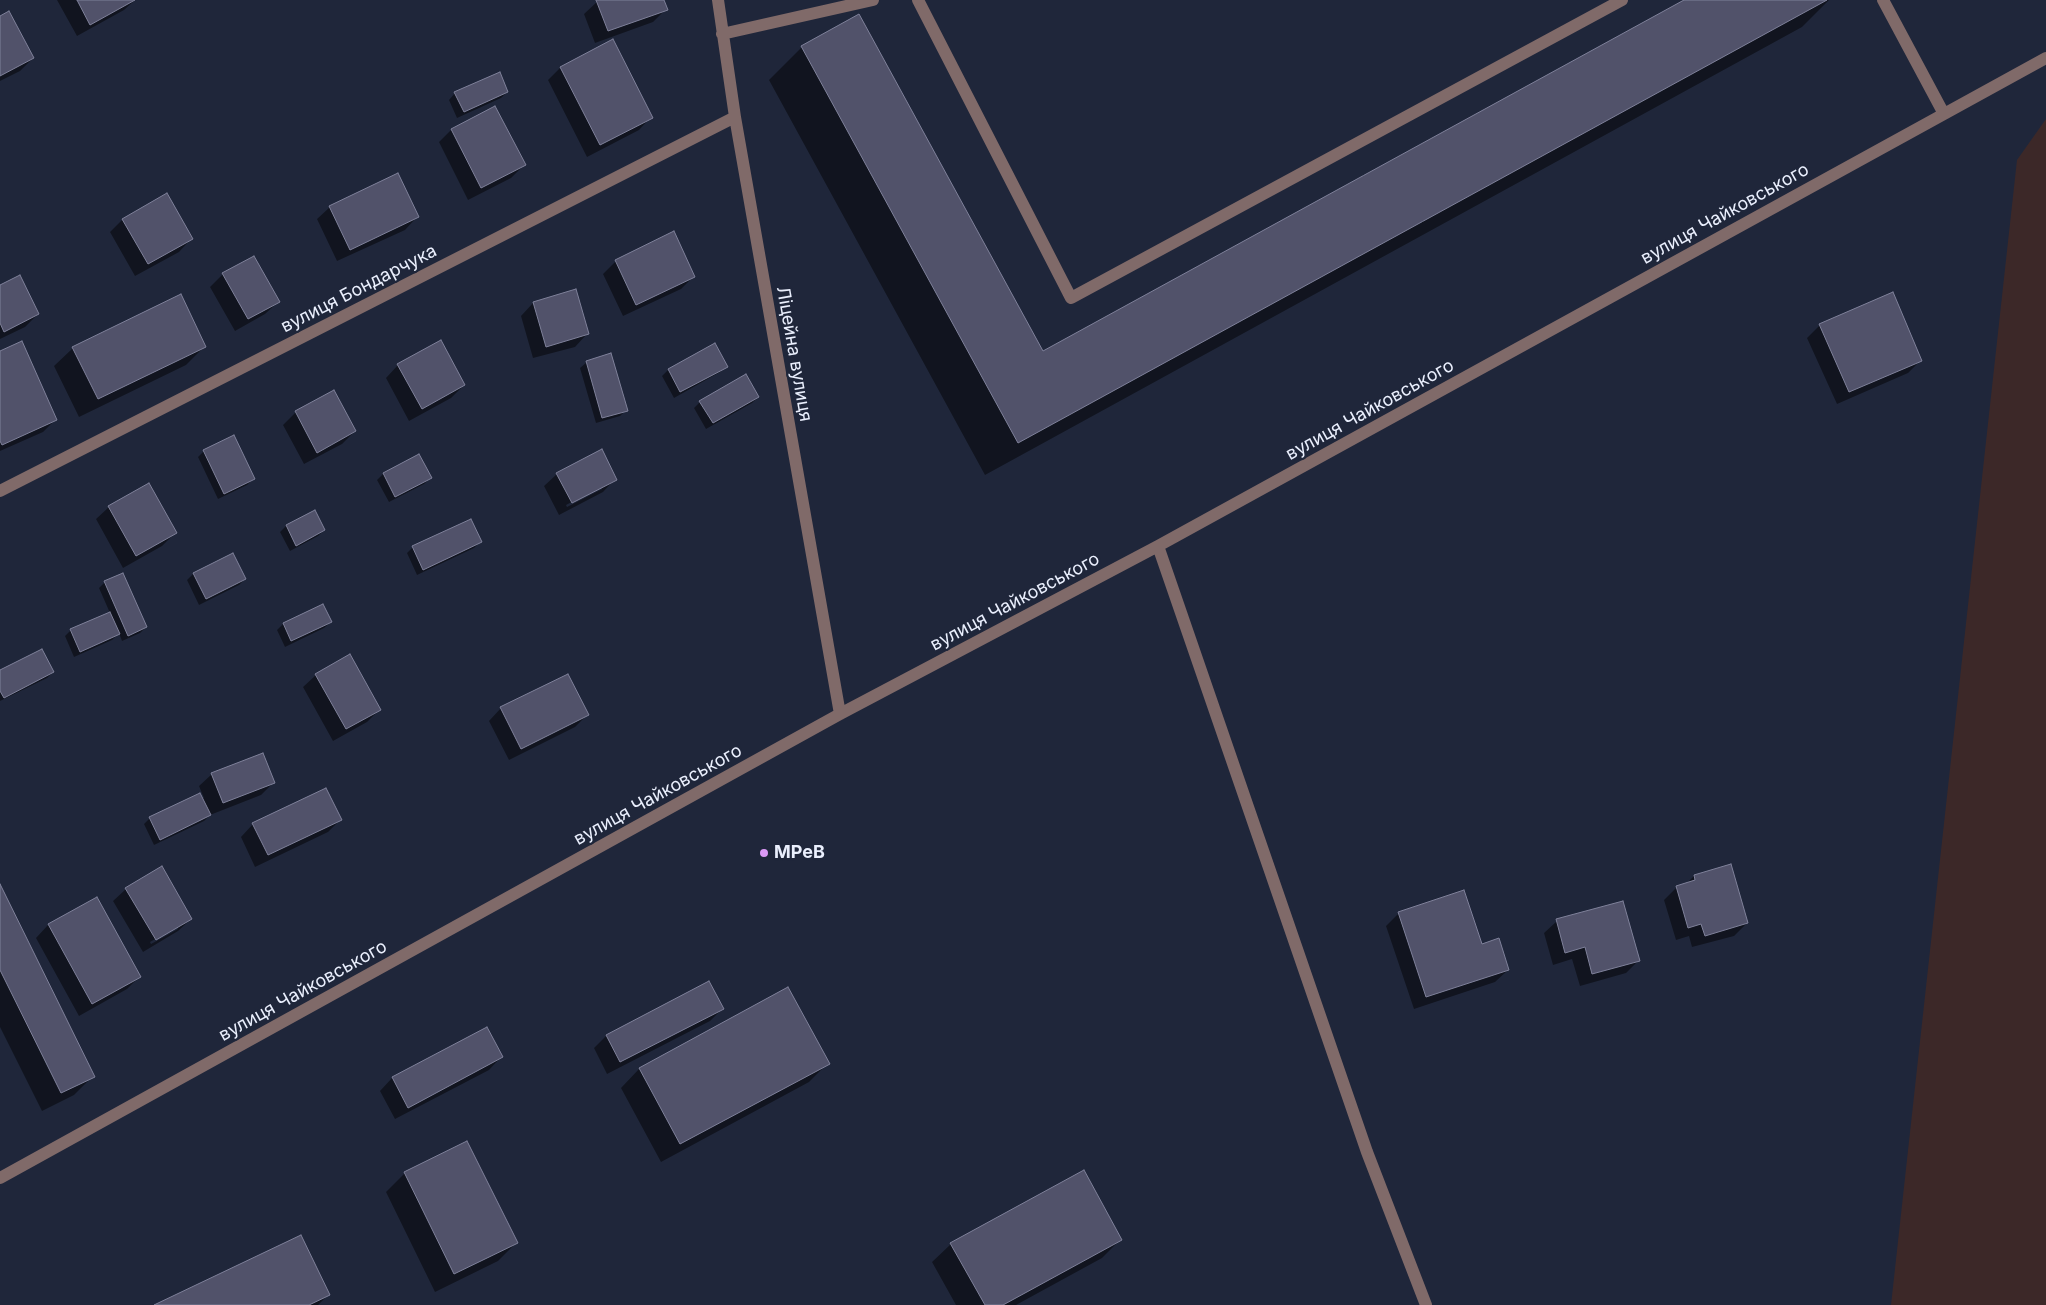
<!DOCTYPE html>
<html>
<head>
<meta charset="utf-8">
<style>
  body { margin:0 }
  canvas { display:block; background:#1f263a }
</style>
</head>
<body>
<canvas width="2046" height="1305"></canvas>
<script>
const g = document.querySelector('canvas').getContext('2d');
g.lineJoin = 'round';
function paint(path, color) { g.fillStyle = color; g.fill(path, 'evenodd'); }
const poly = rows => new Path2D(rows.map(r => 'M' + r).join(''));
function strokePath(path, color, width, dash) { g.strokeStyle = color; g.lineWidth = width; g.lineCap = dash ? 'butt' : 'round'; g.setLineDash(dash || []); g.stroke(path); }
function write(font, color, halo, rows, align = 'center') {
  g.font = font + ' Inter,sans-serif'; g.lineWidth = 4.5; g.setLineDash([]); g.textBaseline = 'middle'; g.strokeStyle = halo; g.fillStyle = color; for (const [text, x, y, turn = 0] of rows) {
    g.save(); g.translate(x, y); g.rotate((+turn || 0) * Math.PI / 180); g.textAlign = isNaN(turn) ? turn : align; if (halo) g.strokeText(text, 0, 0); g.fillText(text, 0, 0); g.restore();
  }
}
paint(poly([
  [2046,119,2046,1305,1891,1305,2017,160]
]), '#3c2828');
paint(poly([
  [57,0,135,0,124,10,77,36],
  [599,0,663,0,666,9,653,22,595,43,584,14],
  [1687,0,1829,0,1802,27,985,475,769,80,802,47,1042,353],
  [0,17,33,58,20,71,0,81],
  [612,41,651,117,639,130,587,157,548,80,560,68],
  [507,92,501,98,457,118,449,100,455,93],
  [451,130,524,165,511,178,468,200,439,142],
  [330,207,417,217,405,230,337,261,317,219],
  [122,220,191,239,179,252,135,276,110,232],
  [616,261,694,276,681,289,623,316,603,274],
  [223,274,278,302,265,314,235,331,210,287],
  [0,287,38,314,25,327,0,339],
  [533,303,587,334,575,347,533,358,521,316],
  [1820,325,1921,360,1908,373,1837,404,1807,338],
  [715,345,726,366,720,372,674,398,662,376,668,370],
  [205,346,186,365,79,417,54,366,73,348],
  [0,352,56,419,43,432,0,451],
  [587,362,626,410,620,416,596,423,580,368],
  [398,365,464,385,451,398,409,421,386,378],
  [758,397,752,403,706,429,694,408,700,402],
  [296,412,355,431,342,444,304,464,283,425],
  [204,451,253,479,247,485,218,499,198,457],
  [383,474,430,478,424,484,389,502,377,480],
  [557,474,615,479,603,492,559,515,544,486],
  [602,486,602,489,567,507,566,505],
  [109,507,175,533,162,546,123,568,96,519],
  [315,512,324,530,318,536,290,551,280,532,286,526],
  [480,542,474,548,417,575,407,553,413,547],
  [233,555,245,579,239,585,199,605,187,580,193,574],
  [105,582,146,627,140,633,122,641,119,633,112,640,74,657,65,636,71,630,110,613,99,588],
  [322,606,331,622,324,628,285,647,277,630,283,624],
  [0,671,53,672,47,678,0,701],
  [316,675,379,710,367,722,333,741,303,687],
  [501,708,587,715,575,727,509,760,489,721],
  [212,774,273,783,261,795,210,815,204,821,154,845,144,824,150,818,204,798,199,786],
  [340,820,328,832,255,867,241,837,253,824],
  [1694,876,1747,923,1734,936,1692,947,1689,936,1676,940,1664,900,1677,887,1686,884],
  [0,887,93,1076,74,1095,42,1111,0,1027],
  [126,889,191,919,178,931,143,952,113,901],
  [178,926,178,929,151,944,150,942],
  [97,899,139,977,127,989,79,1016,36,938,48,925],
  [1399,913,1481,946,1508,970,1495,982,1414,1009,1386,926],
  [1557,921,1639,960,1626,973,1580,986,1572,959,1553,965,1544,933],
  [788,989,828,1063,809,1082,661,1162,621,1088,639,1069],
  [723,1008,710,1021,607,1074,594,1048,606,1036],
  [486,1028,501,1057,489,1070,395,1119,380,1091,392,1078],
  [405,1173,517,1242,498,1261,435,1292,386,1192],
  [1121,1239,1102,1258,1016,1305,956,1305,932,1262,951,1244],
  [328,1295,318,1305,156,1305]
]), '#0007');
const building = poly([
  [77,0,135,0,90,25,77,0],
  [596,0,664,0,668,10,608,31,596,0],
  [1684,0,1827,0,1018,443,801,46,859,14,1043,351,1684,0],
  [9,11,34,58,0,76,0,16,9,11],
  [613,39,653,118,600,145,560,67,613,39],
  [500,72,508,92,464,112,454,92,500,72],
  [495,106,526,165,481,188,451,129,495,106],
  [398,173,419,217,350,250,329,206,398,173],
  [167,193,193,239,148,264,122,219,167,193],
  [674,231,695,277,636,305,615,260,674,231],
  [254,256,280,302,248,319,222,273,254,256],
  [20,275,39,314,4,332,0,323,0,285,20,275],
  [576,289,589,334,546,347,533,302,576,289],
  [1893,292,1922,361,1849,392,1819,324,1893,292],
  [181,294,206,347,98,399,72,347,181,294],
  [441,340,465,385,422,409,397,364,441,340],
  [22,341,57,420,2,445,0,441,0,351,22,341],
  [715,343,728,367,680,392,668,369,715,343],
  [611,353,628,411,602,418,586,361,611,353],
  [746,374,759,397,713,423,699,401,746,374],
  [334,390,356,431,317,453,295,411,334,390],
  [234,435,255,479,224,494,203,450,234,435],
  [602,449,617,480,572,503,556,473,602,449],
  [419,454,432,478,395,497,383,473,419,454],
  [149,483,177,533,136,556,108,506,149,483],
  [315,510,325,530,296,546,286,525,315,510],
  [471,519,482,542,423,570,412,546,471,519],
  [233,553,246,579,206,599,193,573,233,553],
  [123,573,147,627,128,636,104,581,123,573],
  [323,604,332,622,291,641,283,623,323,604],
  [110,612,120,634,80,652,70,629,110,612],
  [42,649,54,672,4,698,0,691,0,670,42,649],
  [350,654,381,710,346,729,315,674,350,654],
  [568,674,589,715,521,749,500,707,568,674],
  [263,753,275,783,223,803,211,773,263,753],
  [326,788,342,820,268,855,252,823,326,788],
  [200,793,211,815,160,840,149,817,200,793],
  [1731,864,1748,923,1705,936,1701,924,1688,928,1676,886,1695,880,1694,875,1731,864],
  [162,866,192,919,156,940,125,888,162,866],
  [0,884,95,1077,61,1093,0,970,0,884],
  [1464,890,1482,944,1499,938,1509,970,1426,997,1398,912,1464,890],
  [97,897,141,977,92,1004,48,924,97,897],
  [1623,901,1640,961,1592,974,1585,947,1565,953,1556,919,1623,901],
  [709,981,724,1009,620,1062,606,1035,709,981],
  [788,987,830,1064,680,1144,639,1068,788,987],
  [487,1027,503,1057,408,1108,392,1077,487,1027],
  [467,1141,518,1243,454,1274,404,1172,467,1141],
  [1084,1170,1122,1240,1003,1305,985,1305,950,1243,1084,1170],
  [301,1235,330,1295,309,1305,154,1305,301,1235]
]);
paint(building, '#51526a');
strokePath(building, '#7f819a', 1);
strokePath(poly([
  [718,0,735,117,840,714],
  [918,0,1071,298,1622,0],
  [1883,0,1944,114],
  [722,34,873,0],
  [0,491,735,117],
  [1158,546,1367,1152,1426,1305],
  [0,1178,840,714,1158,546,2046,58]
]), '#806a69', 12);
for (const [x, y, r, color] of [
  [764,853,5,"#db9af6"]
]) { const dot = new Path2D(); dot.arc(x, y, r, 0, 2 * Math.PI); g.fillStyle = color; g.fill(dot); strokePath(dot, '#1f263a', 2); }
write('18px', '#eaeffd', '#1f263a', [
  ["вулиця Чайковського",1725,214,-29],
  ["вулиця Бондарчука",359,289,-27],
  ["Ліцейна вулиця",794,354,80],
  ["вулиця Чайковського",1370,410,-29],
  ["вулиця Чайковського",1015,602,-28],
  ["вулиця Чайковського",658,795,-29],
  ["вулиця Чайковського",303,991,-29]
]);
write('bold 18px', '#eaeffd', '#1f263a', [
  ["МРеВ",774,853]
], 'left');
</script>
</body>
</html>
